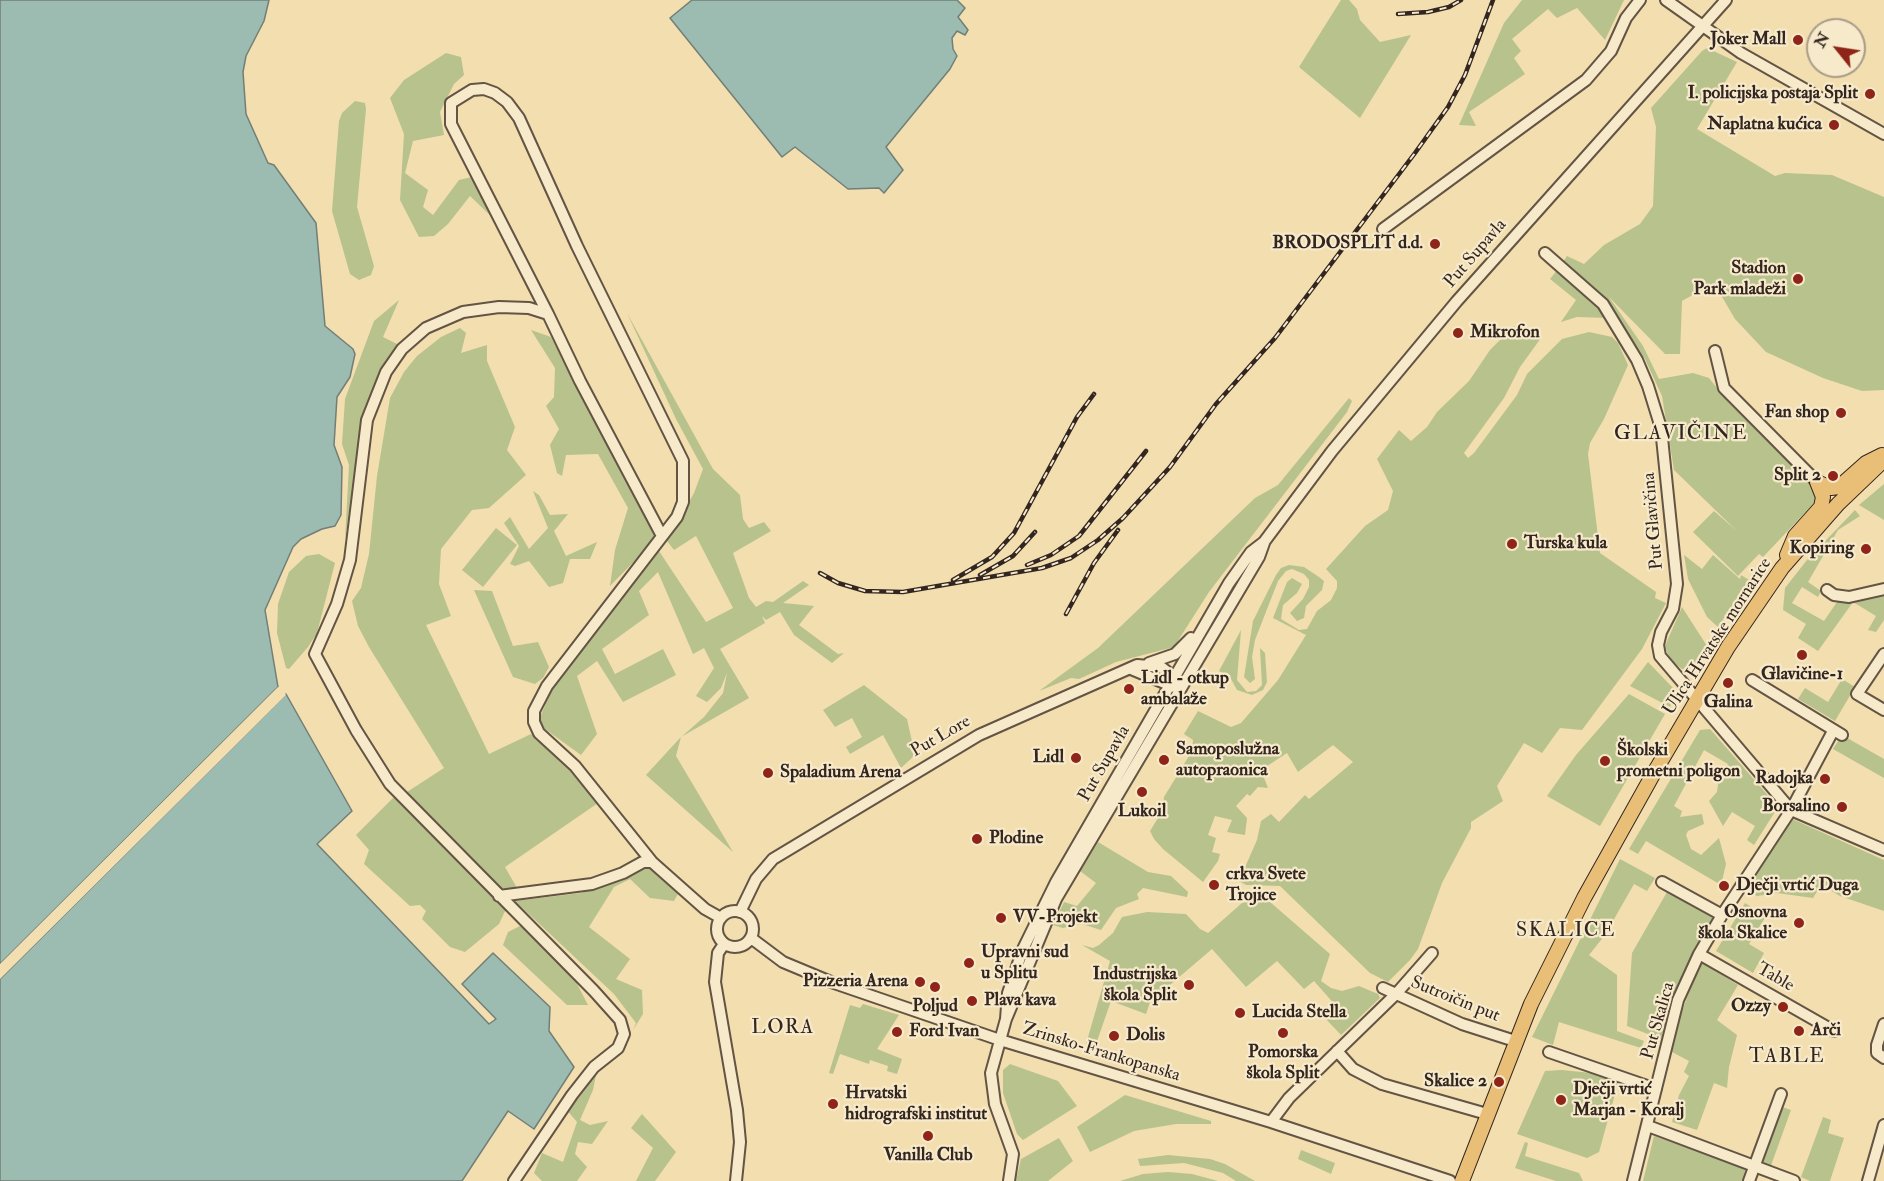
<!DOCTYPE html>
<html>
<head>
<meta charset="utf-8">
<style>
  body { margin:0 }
  #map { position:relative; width:1884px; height:1181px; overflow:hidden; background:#f2deaf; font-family:"IM FELL Double Pica",serif }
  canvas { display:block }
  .north { position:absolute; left:1806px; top:18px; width:60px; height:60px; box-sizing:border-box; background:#f7eacb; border:2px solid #a99c87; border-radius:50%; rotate:300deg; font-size:16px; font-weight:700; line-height:24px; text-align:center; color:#332620 }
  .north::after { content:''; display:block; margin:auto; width:21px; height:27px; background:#8f2418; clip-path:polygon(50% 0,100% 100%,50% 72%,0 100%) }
</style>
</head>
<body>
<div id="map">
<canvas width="1884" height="1181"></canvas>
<div class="north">N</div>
</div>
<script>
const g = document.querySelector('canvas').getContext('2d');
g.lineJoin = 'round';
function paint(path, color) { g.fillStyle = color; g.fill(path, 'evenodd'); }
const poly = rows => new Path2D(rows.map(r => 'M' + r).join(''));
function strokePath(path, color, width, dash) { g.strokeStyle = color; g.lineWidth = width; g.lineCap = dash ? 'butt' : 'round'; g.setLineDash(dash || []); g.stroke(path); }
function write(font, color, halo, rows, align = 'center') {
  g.font = font + ' "IM FELL Double Pica",serif'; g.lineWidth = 4.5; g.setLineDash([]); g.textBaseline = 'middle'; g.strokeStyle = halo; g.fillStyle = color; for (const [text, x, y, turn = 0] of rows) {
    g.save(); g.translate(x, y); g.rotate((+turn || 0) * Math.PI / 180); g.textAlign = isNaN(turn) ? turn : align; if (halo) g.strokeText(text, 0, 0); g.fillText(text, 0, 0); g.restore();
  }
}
paint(poly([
  [1341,0,1349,0,1357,9,1360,20,1380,42,1411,35,1360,118,1299,67],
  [1522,0,1624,0,1605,40,1577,8,1557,18,1548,9,1512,39,1521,51,1514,58,1525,74,1469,112,1476,126,1459,125,1504,23],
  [1707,48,1737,62,1697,129,1775,176,1785,173,1832,175,1884,197,1884,390,1862,391,1823,378,1766,352,1735,319,1714,283,1682,301,1680,354,1665,354,1609,297,1643,346,1659,379,1693,373,1709,378,1729,403,1816,490,1817,500,1763,557,1759,554,1738,576,1693,532,1714,511,1737,531,1674,470,1662,396,1645,359,1608,304,1561,265,1567,256,1584,264,1604,245,1640,224,1653,206,1656,127,1651,108,1702,51],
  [446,53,461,57,464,75,454,84,440,112,444,135,413,141,405,173,428,190,423,207,433,215,459,180,472,177,495,220,470,196,448,224,434,236,419,237,400,200,404,134,390,98,404,80],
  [355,101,365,103,366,109,357,207,374,266,371,275,359,280,350,274,332,211,339,121,342,113],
  [1557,270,1594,301,1608,318,1577,317,1561,322,1576,300,1550,279],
  [399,300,383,337,401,346,380,373,363,416,345,540,349,465,342,444,345,399,374,321],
  [627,313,713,469,740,495,743,519,749,528,764,522,771,531,733,553,749,598,756,607,766,601,773,602,803,581,809,585,783,603,814,606,799,625,838,654,844,653,832,663,794,635,780,612,766,620,762,616,765,623,720,649,749,698,681,737,676,756,733,852,646,775,679,739,704,717,723,693,727,673,721,688,707,702,696,696,714,668,704,648,693,654,658,572,639,591,649,615,602,649,615,674,663,649,676,675,623,702,597,661,577,676,597,734,581,755,545,729,539,719,553,688,646,561,659,551,706,622,733,608,696,536,674,550,667,541,694,493,703,469,676,419],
  [1514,326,1524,337,1541,338,1520,367,1504,398,1464,453,1468,458,1474,453,1517,395,1527,374,1562,339,1589,332,1612,337,1618,343,1628,365,1604,419,1590,443,1588,454,1600,553,1656,592,1655,598,1666,603,1642,649,1582,730,1560,728,1542,753,1524,743,1497,786,1503,801,1471,822,1471,828,1442,883,1418,949,1410,960,1388,982,1370,973,1280,886,1246,885,1239,881,1257,840,1261,821,1271,814,1279,822,1305,795,1309,799,1353,762,1333,745,1298,772,1287,753,1261,770,1268,788,1258,787,1250,796,1247,794,1236,806,1247,818,1245,835,1227,832,1232,820,1215,816,1208,835,1216,838,1212,852,1220,854,1218,861,1203,882,1163,849,1154,839,1150,831,1163,810,1164,797,1192,751,1193,740,1184,734,1198,711,1231,727,1241,723,1278,680,1306,635,1273,618,1287,582,1292,578,1302,584,1297,593,1283,605,1281,619,1299,630,1307,629,1317,611,1331,600,1337,588,1337,581,1326,569,1365,526,1388,510,1393,491,1377,459,1399,430,1411,441,1427,427,1437,412,1469,381,1490,350],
  [460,328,466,333,461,353,487,345,487,361,515,427,507,450,526,475,489,508,472,510,441,549,439,584,451,616,426,625,489,754,531,734,566,764,598,803,505,867,517,888,501,888,407,792,444,768,369,647,358,626,352,601,361,588,369,554,377,476,390,398,404,372,417,356,441,337],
  [531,330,551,337,658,537,610,586,615,550,628,508,598,454,566,455,562,476,557,473,550,445,559,429,546,406,554,397,555,368],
  [1349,398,1352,401,1347,412,1209,592,1174,647,1116,662,1079,679,1071,678,1039,691,1098,648,1255,498,1278,485],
  [1884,484,1884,520,1859,505],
  [533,491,539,495,550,515,568,514,554,531,566,556,597,542,590,559,570,559,563,583,549,587,529,561,515,566,510,564,519,546,504,523,510,517,529,549,548,528],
  [1855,510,1860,516,1838,530,1808,582,1821,591,1818,597,1802,587,1792,603,1824,621,1837,602,1884,594,1884,620,1876,632,1868,630,1876,616,1853,602,1818,651,1798,638,1806,624,1783,610,1785,588,1807,560],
  [496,528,517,545,483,587,462,570],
  [319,554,335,563,317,633,308,647,289,669,286,668,277,633,278,604,289,572,306,556],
  [1684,555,1702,569,1713,555,1740,579,1741,575,1749,580,1718,627,1707,617,1688,579],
  [1289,565,1304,567,1319,577,1324,581,1322,590,1306,606,1304,618,1297,621,1290,613,1303,599,1309,587,1309,580,1304,574,1292,569,1286,571,1278,581,1255,640,1252,657,1255,679,1250,683,1244,677,1253,621,1276,575,1281,568],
  [474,590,492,591,513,646,538,642,549,667,543,678,535,684,513,677],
  [1682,607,1707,646,1695,666,1691,668,1682,669,1674,663,1668,655,1665,646],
  [1241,630,1237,680,1247,692,1256,691,1262,685,1260,648,1265,653,1267,682,1263,690,1252,695,1237,690,1230,677,1219,671],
  [1648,662,1673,688,1675,694,1670,707,1630,686],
  [1842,679,1855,687,1835,721,1798,699,1805,688,1828,702],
  [864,685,907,719,915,755,901,768,883,735,850,754,846,747,862,737,852,718,835,727,823,710],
  [1629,694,1665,714,1600,826,1547,796,1576,755],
  [1710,729,1778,807,1754,845,1747,840,1755,826,1732,812,1723,826,1709,801,1717,792,1719,778,1728,764,1704,750,1674,806,1682,811,1680,817,1702,814,1704,824,1688,831,1686,835,1691,849,1701,855,1719,838,1726,864,1721,885,1646,841,1638,854,1629,849,1700,730],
  [1842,735,1884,759,1884,778,1833,749],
  [394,797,506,909,499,924,465,952,450,947,422,919,426,911,420,905,410,906,364,864,369,850,356,835],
  [1790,818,1884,860,1884,911,1840,896,1821,885,1813,898,1777,893,1757,896,1743,889],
  [1098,842,1148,872,1171,876,1188,892,1187,897,1143,888,1137,894,1139,899,1116,908,1101,930,1082,924,1063,928,1053,925,1064,902,1077,906,1096,883,1080,871],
  [1620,859,1655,878,1647,891,1634,884,1605,935,1589,955,1617,975,1617,1031,1644,1041,1641,1048,1559,1022,1553,1045,1532,1037],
  [649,868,679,892,674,901,650,898,630,879,614,887,589,927,630,959,616,979,642,990,643,1014,633,1030,636,1023,614,994,515,901,581,893,639,869],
  [1667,892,1713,918,1673,996,1661,1039,1627,1026,1632,953],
  [1260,899,1270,902,1330,954,1321,981,1331,988,1342,991,1359,986,1378,994,1380,998,1341,1035,1324,1017,1336,1006,1314,981,1304,989,1277,961,1246,987,1212,949,1150,1002,1146,1014,1111,1001,1095,1047,1086,1044,1110,961,1082,945,1093,948,1099,945,1113,933,1122,917,1147,912,1186,914,1200,929,1208,933,1242,903],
  [1745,903,1766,916,1749,944,1764,953,1753,973,1716,951],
  [522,925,575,980,588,1005,567,1005,503,945,508,932],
  [1701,962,1738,985,1717,1020,1737,1035,1729,1067,1727,1088,1714,1083,1697,1130,1672,1122,1679,1095,1689,1076,1684,1072,1689,1061,1672,1052,1682,1011],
  [863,1004,899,1015,877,1049,902,1059,897,1074,887,1071,888,1066,870,1060,869,1064,840,1054,833,1074,829,1073,850,1005,860,1008],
  [1010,1064,1058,1081,1077,1106,1023,1140,1017,1134,1003,1093,1003,1070],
  [1562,1070,1620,1076,1599,1152,1587,1158,1517,1134,1545,1071],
  [596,1075,593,1090,580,1120,590,1125,608,1121,592,1144,578,1142,575,1154,587,1167,577,1181,542,1181,534,1173,542,1153,563,1162,577,1122,566,1109],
  [1125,1095,1211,1121,1211,1124,1176,1124,1134,1131,1090,1152,1077,1127],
  [1782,1107,1791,1110,1769,1171,1760,1167],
  [642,1114,676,1152,655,1181,636,1181,653,1148,631,1128],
  [1823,1117,1831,1120,1828,1133,1844,1138,1830,1181,1810,1181,1801,1177],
  [1654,1136,1746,1168,1742,1181,1643,1181],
  [1059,1138,1073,1161,1048,1181,1016,1181,1021,1159],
  [1525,1142,1528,1143,1525,1156,1579,1173,1583,1181,1556,1181,1515,1168],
  [1301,1150,1335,1163,1331,1174,1298,1159],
  [1168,1155,1210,1159,1225,1164,1255,1181,1236,1181,1223,1173,1184,1163,1140,1166,1138,1159],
  [1168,1172,1192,1174,1218,1181,1120,1181,1143,1174]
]), '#b8c28d');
const water = poly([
  [0,0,269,0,264,21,246,56,243,72,246,114,268,163,274,165,316,223,325,326,353,349,355,354,350,377,337,397,334,445,342,467,341,515,335,526,322,529,301,539,293,547,265,610,278,687,0,964,0,0],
  [692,0,957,0,965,8,958,17,968,30,965,35,957,31,952,38,953,49,957,56,950,69,886,147,903,170,884,193,879,188,848,189,795,147,782,157,670,18,692,0],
  [286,694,352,811,317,844,489,1024,496,1019,462,984,493,953,550,1007,549,1031,574,1067,534,1129,508,1111,462,1181,0,1181,0,979,286,694]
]);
paint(water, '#9cbbb1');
strokePath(water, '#727f77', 1.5);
paint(poly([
  [278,687,281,689,0,967,0,964],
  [284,692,286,695,0,979,0,975]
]), '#f2deaf');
const minor = poly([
  [1666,0,1741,53,1884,134],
  [1383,229,1586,80,1611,51,1626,18,1640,0],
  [1545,253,1603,304,1637,360,1648,386,1661,428,1677,584,1673,609,1661,632,1658,645,1660,656,1791,810,1884,850],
  [548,314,451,124,451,103,472,90,484,89,495,93,507,102,519,118,577,246,683,461,683,502,677,517,547,686,534,711,534,722,539,733,575,766,652,862,705,909,721,918],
  [1715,351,1724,388,1817,482],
  [1827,590,1834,595,1849,597,1884,589],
  [1884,654,1857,694,1884,710],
  [1149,663,1175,654,1191,638],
  [1131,669,1174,687],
  [1752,680,1842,735],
  [1662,882,1722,915],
  [499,896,592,884,623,873,643,862,652,862],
  '717 929a18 18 0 1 1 36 0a18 18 0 1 1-36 0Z',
  [740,912,756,879,773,859,979,735,1137,665,1161,667,1178,680],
  [751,938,783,962,831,982,1000,1040,1271,1122,1450,1181],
  [724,944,718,953,715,982,737,1110,740,1142,736,1181],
  [1699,954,1834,1031],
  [1383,988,1462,1024,1515,1041],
  [1006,1019,1008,993,1023,949,1056,882,1229,583,1251,552,1264,542,1332,451,1457,301,1726,0],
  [1884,1024,1877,1045,1877,1053,1884,1058],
  [1337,1051,1353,1069,1382,1084,1487,1114],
  [1549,1052,1656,1089],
  [1271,1122,1289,1098,1396,994,1432,953],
  [1648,1126,1794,1181],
  [514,1181,572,1095,594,1067,618,1048,624,1034,620,1020,594,991,390,784,356,730,315,654,337,604,350,560,367,420,386,372,402,349,426,328,463,312,499,307,529,308,548,314,580,381,662,536],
  [1009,1181,1013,1154,995,1104,991,1073,1006,1019,1056,899,1259,557,1264,543],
  [1633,1181,1678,1000,1699,954,1722,915,1791,810,1833,731],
  [1749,1181,1781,1094],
  [1868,1181,1884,1125]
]);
const major = poly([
  [1817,482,1831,488,1839,487,1866,463,1882,455],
  [1787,555,1795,536,1821,507,1823,497,1817,482],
  [1462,1181,1531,1004,1584,898,1651,778,1728,647,1782,568,1838,504,1884,460]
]);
strokePath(minor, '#635444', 14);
strokePath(major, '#332620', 16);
strokePath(minor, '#f7eacb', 10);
strokePath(major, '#e9bf78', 14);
const rail = poly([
  [1398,14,1428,12,1449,7,1461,0],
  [1027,565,1051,555,1079,536,1146,451],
  [820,573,838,583,865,591,903,592,1042,568,1071,558,1098,540,1123,518,1170,467,1216,404,1275,338,1415,153,1448,107,1465,75,1493,0],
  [980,575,1013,556,1035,532],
  [953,580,992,557,1014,533,1077,417,1094,394],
  [1066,614,1094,563,1118,530]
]);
strokePath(rail, '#332620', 4.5);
strokePath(rail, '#f7eacb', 2, [7]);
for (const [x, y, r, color] of [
  [1798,40,6,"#8f2418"],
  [1870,94,6,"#8f2418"],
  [1834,125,6,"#8f2418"],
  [1435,244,6,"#8f2418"],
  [1798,279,6,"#8f2418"],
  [1458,333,6,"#8f2418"],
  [1841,413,6,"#8f2418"],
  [1833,476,6,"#8f2418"],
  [1512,544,6,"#8f2418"],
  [1866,549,6,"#8f2418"],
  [1802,655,6,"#8f2418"],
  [1728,683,6,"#8f2418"],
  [1129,689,6,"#8f2418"],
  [1076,758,6,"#8f2418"],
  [1164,760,6,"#8f2418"],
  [1605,761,6,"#8f2418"],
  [768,773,6,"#8f2418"],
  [1825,779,6,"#8f2418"],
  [1142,792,6,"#8f2418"],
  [1842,807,6,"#8f2418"],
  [977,839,6,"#8f2418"],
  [1214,885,6,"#8f2418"],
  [1724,886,6,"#8f2418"],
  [1001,918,6,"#8f2418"],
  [1799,923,6,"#8f2418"],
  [969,963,6,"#8f2418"],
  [920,982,6,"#8f2418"],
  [1189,985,6,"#8f2418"],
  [935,987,6,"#8f2418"],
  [972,1001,6,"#8f2418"],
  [1783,1007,6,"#8f2418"],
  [1240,1013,6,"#8f2418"],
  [1799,1031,6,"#8f2418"],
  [897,1032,6,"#8f2418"],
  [1283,1033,6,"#8f2418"],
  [1114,1036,6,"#8f2418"],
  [1499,1082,6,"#8f2418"],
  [1561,1100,6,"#8f2418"],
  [833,1104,6,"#8f2418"],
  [928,1136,6,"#8f2418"]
]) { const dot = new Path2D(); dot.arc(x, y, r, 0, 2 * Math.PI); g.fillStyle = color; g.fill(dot); strokePath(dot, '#f7eacb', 2); }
write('bold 18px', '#332620', '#f7eacb', [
  ["Joker Mall",1786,40,"right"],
  ["I. policijska postaja Split",1858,94,"right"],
  ["Naplatna kućica",1822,125,"right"],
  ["BRODOSPLIT d.d.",1423,244,"right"],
  ["Stadion",1786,269,"right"],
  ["Park mladeži",1786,290,"right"],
  ["Mikrofon",1470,333],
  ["Fan shop",1829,413,"right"],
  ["Split 2",1821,476,"right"],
  ["Turska kula",1524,544],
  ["Kopiring",1854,549,"right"],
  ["Glavičine-1",1802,675,"center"],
  ["Lidl - otkup",1141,679],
  ["ambalaže",1141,700],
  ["Galina",1728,703,"center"],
  ["Samoposlužna",1176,750],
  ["autopraonica",1176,771],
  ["Školski",1617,751],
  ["prometni poligon",1617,772],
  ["Lidl",1064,758,"right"],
  ["Spaladium Arena",780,773],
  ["Radojka",1813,779,"right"],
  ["Borsalino",1830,807,"right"],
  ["Lukoil",1142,812,"center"],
  ["Plodine",989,839],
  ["crkva Svete",1226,875],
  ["Trojice",1226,896],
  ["Dječji vrtić Duga",1736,886],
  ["Osnovna",1787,913,"right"],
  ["škola Skalice",1787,934,"right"],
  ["VV-Projekt",1013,918],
  ["Upravni sud",981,953],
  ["u Splitu",981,974],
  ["Industrijska",1177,975,"right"],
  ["škola Split",1177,996,"right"],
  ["Pizzeria Arena",908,982,"right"],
  ["Plava kava",984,1001],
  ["Poljud",935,1007,"center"],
  ["Ozzy",1771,1007,"right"],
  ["Lucida Stella",1252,1013],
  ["Arči",1811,1031],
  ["Ford Ivan",909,1032],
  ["Dolis",1126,1036],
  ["Pomorska",1283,1053,"center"],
  ["škola Split",1283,1074,"center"],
  ["Skalice 2",1487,1082,"right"],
  ["Dječji vrtić",1573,1090],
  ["Marjan - Koralj",1573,1111],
  ["Hrvatski",845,1094],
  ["hidrografski institut",845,1115],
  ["Vanilla Club",928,1156,"center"]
], 'left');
write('18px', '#332620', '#f7eacb', [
  ["Put Supavla",1476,254,-49],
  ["Put Glavičina",1654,521,-95],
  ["Ulica Hrvatske mornarice",1718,637,-57],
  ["Put Lore",941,737,-30],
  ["Put Supavla",1105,764,-60],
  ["Table",1775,978,30],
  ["Sutroičin put",1455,1000,22],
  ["Put Skalica",1659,1021,-74],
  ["Zrinsko-Frankopanska",1101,1053,17]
]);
g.letterSpacing = '1.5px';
write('20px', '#332620', '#f7eacb', [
  ["GLAVIČINE",1681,435],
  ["SKALICE",1566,932],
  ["LORA",783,1029],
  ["TABLE",1787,1058]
]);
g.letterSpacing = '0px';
</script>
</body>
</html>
